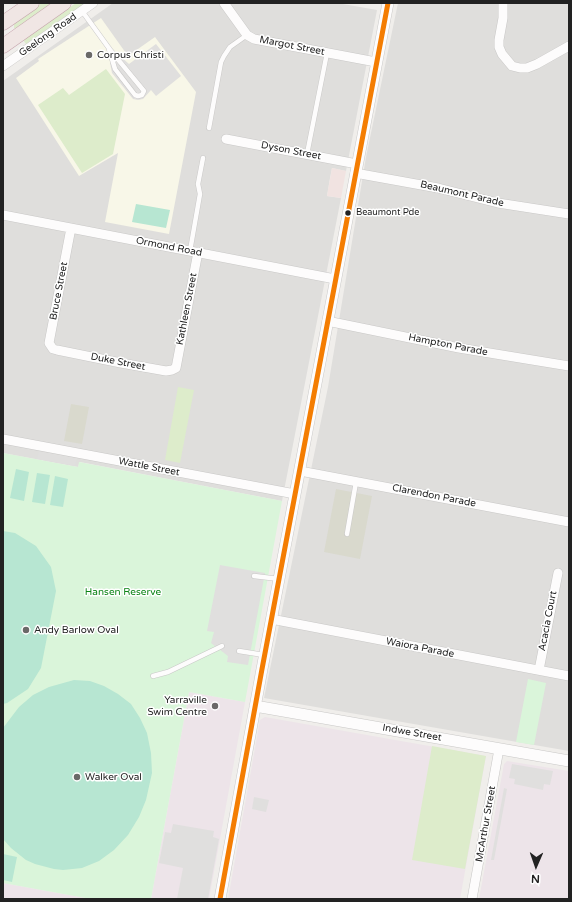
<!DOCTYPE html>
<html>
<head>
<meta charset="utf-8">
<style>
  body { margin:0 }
  #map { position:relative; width:572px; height:902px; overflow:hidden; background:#f0eeeb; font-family:"Varela Round",sans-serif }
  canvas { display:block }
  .frame { position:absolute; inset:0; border:4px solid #222; pointer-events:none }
  .north { position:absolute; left:516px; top:846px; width:40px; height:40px; -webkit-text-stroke:3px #fff; paint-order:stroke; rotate:182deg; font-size:11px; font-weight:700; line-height:16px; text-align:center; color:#222 }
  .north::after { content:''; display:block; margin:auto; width:14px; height:18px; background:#222; clip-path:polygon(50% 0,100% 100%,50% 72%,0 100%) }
</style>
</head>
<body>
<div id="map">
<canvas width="572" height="902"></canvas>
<div class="frame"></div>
<div class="north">N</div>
</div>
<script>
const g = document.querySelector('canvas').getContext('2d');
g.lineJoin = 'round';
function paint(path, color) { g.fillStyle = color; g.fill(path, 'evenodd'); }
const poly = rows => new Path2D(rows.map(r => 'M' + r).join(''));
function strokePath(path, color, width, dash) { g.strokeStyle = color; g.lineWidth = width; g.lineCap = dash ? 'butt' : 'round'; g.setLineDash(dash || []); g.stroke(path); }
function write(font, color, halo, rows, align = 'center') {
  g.font = font + ' "Varela Round",sans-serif'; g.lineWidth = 3; g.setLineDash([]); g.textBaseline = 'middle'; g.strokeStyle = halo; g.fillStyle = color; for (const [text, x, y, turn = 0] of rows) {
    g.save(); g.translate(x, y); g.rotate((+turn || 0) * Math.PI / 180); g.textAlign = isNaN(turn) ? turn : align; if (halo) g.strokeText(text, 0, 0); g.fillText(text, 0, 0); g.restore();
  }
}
paint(poly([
  [113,3,337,3,377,10,346,171,332,168,330,178,327,196,341,198,282,501,80,462,78,467,3,453,3,81],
  [398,3,569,3,569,751,264,698,328,387,366,157]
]), '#dfdedc');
paint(poly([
  [332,168,346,171,341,198,327,196]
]), '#f1e3e1');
paint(poly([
  [189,692,245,702,209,899,151,899],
  [265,717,486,756,460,899,228,899,260,720],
  [507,761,569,771,569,899,479,899,504,764],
  [3,883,30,888,91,899,3,899]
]), '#ede4e9');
paint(poly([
  [101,18,128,56,155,37,196,92,169,234,105,222,118,153,79,176,16,78,39,61,38,59]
]), '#f8f7e8');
paint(poly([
  [71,404,89,407,82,444,64,441],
  [336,489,372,496,360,559,324,552]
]), '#d9d9cd');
paint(poly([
  [42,3,52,3,15,29,14,28,14,22],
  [76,3,86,3,26,44,23,40],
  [106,69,125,94,113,154,82,173,38,105,63,88,69,95],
  [178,387,194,390,180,463,165,460],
  [432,746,486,756,465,869,412,860]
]), '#ddeccb');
paint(poly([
  [3,453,78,467,79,462,282,501,245,702,189,692,151,899,91,899,3,883],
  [528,679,546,683,534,745,516,742]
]), '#daf5da');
paint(poly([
  [136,204,170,210,166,228,132,222],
  [16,469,29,472,24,501,10,498],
  [37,473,50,475,45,504,32,502],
  [55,476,68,479,63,507,50,505],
  [3,531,15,533,36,546,51,567,56,591,41,668,28,689,7,703,3,704],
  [74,680,90,681,104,686,118,694,131,704,140,718,147,733,151,753,152,773,146,800,139,817,128,835,114,850,99,861,82,868,63,870,54,869,35,864,26,860,11,848,3,839,3,728,19,707,33,695,49,687],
  [3,854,17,857,12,882,3,880]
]), '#b7e6d2');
paint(poly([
  [156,44,181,76,156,96,151,90,143,99,138,100,133,99,112,73,110,63,120,56,129,64],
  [39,451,77,458,75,466,37,459],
  [220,565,265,573,248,665,227,662,228,656,211,643,214,632,207,631],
  [512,764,553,771,550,785,544,784,543,790,514,784,515,779,509,778],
  [504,788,507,789,494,860,491,860],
  [254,797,269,800,266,812,252,809],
  [173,824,214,831,213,837,219,839,208,899,177,899,183,868,159,863,165,832,171,833]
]), '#e0dfde');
const service = poly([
  [82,11,111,51,144,91,142,95,138,96,135,95,115,69,109,49],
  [209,128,221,62,224,56,230,47,247,35],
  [307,154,327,53],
  [190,251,200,194,198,184,203,158],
  [347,534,356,482],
  [254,576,279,579],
  [239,651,264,655],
  [153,676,168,672,222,646]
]);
const minor = poly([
  [224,3,247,35,254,39,376,62],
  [503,3,503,18,499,40,499,47,502,54,512,66,520,68,527,68,537,64,569,46],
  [3,66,93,3],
  [226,139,357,164],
  [355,173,438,188,498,203,569,214],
  [3,215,335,279],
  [71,228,49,343,53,349,57,350,121,363,166,371,172,370,176,368,198,252],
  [327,321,459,348,569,366],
  [3,439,295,494],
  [300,471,569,522],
  [271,619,569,676],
  [539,670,558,573],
  [472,899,499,749]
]);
const tertiary = poly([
  [255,706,569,761],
  [220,899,262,669,388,3]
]);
const trunk = poly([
  [3,23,32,3],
  [3,46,64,3]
]);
strokePath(service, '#c9c8c7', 5.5);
strokePath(minor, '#c9c8c7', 10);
strokePath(tertiary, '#c9c8c7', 12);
strokePath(trunk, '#c5a2ac', 15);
strokePath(service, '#fdfcfc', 4.5);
strokePath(minor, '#fdfcfc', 9);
strokePath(tertiary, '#fdfcfc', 11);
strokePath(trunk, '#f0e6e4', 14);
strokePath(poly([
  [220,899,262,669,388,3]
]), '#f47d02', 5);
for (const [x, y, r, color] of [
  [89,55,4,"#6a6968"],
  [348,213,3.5,"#222"],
  [26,630,4,"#6a6968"],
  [215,706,4,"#6a6968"],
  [77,777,4,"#6a6968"]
]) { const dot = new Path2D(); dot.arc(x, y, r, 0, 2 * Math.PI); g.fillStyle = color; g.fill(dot); strokePath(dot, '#fff', 1.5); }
write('9px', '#222', '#fff', [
  ["Beaumont Pde",356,213]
], 'left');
write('10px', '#222', '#fff', [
  ["Geelong Road",48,35,-35],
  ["Margot Street",292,46,11],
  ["Dyson Street",291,151,11],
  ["Beaumont Parade",462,194,13],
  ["Ormond Road",169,247,11],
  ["Bruce Street",59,291,-79],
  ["Kathleen Street",187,309,-79],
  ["Hampton Parade",448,345,11],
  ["Duke Street",118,362,11],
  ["Wattle Street",149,467,11],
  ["Clarendon Parade",434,496,11],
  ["Acacia Court",548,621,-79],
  ["Waiora Parade",420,648,11],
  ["Indwe Street",412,733,10],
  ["McArthur Street",486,824,-80]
]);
write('10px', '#222', '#fff', [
  ["Corpus Christi",97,55],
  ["Andy Barlow Oval",34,630],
  ["Yarraville",207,700,"right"],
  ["Swim Centre",207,712,"right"],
  ["Walker Oval",85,777]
], 'left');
write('10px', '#0c8416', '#fff', [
  ["Hansen Reserve",123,592]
]);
</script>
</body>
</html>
